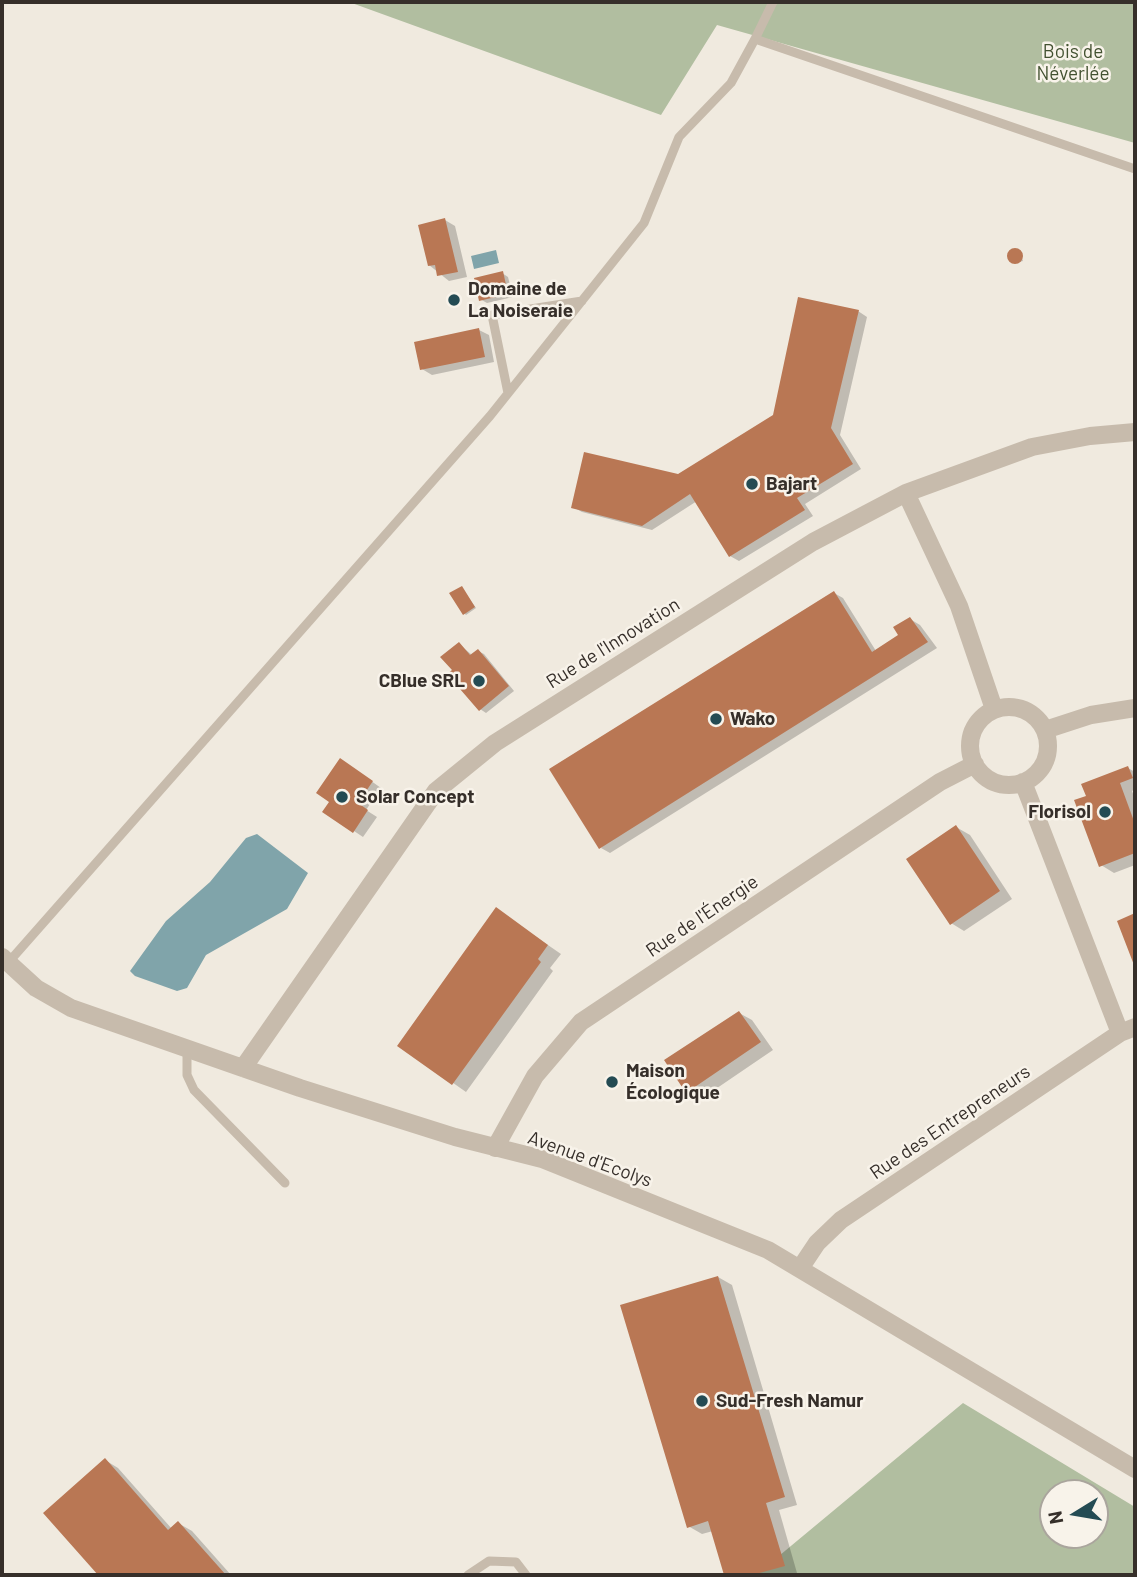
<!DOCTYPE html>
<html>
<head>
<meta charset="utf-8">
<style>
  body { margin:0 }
  #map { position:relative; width:1137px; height:1577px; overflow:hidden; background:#f0eadf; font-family:Barlow,sans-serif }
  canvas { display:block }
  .frame { position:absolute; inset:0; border:4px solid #362f2a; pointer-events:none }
  .north { position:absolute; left:1039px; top:1479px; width:70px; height:70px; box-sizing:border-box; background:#f8f3ea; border:2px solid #aaa59d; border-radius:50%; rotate:259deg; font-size:19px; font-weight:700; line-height:28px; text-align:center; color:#362f2a }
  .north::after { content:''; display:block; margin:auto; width:24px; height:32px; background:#244b53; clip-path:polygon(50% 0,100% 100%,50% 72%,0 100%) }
</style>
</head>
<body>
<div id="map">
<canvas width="1137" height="1577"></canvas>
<div class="frame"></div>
<div class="north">N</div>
</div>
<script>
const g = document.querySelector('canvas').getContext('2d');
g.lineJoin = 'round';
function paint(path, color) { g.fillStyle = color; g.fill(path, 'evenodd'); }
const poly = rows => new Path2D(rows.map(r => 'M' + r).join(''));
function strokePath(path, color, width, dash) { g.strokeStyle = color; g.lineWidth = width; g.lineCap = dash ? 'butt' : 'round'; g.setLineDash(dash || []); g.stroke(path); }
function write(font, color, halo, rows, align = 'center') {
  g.font = font + ' Barlow,sans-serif'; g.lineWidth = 5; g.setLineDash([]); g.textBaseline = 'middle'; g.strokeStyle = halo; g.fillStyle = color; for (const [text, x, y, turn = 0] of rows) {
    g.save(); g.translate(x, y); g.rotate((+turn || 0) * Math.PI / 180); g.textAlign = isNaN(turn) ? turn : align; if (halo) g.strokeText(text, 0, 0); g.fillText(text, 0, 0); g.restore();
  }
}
paint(poly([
  [349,2,1135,2,1135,143,717,25,661,115],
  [963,1403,1135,1507,1135,1575,756,1575],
  [1053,1493,1095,1493,1095,1535,1053,1535]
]), '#b1bea0');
paint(poly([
  [496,250,499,263,474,269,471,256],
  [257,834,308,873,287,909,206,955,187,988,177,991,135,976,130,971,166,921,210,882,246,838]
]), '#80a4aa');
paint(poly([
  [445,220,455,226,467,277,449,281,429,265],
  [1019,251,1023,261,1015,263,1010,253],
  [502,273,508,277,513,297,487,303,480,299],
  [858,311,867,317,840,435,861,469,805,504,813,516,739,561,730,556,697,501,652,530,582,512,573,507,678,476,774,416],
  [479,330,489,335,494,362,432,375,422,369],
  [462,588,476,608,466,615,464,613],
  [834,593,843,598,876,651,900,635,910,619,920,625,937,648,610,853,601,848],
  [459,644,472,655,478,651,484,654,514,691,486,713,480,709],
  [350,766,381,788,366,810,377,817,363,837,354,831],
  [1128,768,1135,772,1135,789,1132,791,1135,799,1135,865,1114,873,1101,865,1088,797],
  [956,827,970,835,1012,899,964,931,951,923],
  [497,910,561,954,550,968,553,971,466,1092,399,1045],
  [739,1013,752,1020,773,1050,701,1099,687,1091],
  [718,1277,732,1285,797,1505,779,1510,797,1573,789,1575,726,1575,713,1531,702,1534,688,1526],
  [105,1460,118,1468,172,1529,178,1523,192,1531,231,1575,100,1575,45,1513]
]), '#0003');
paint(poly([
  [445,218,458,272,437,276,435,265,428,266,418,225],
  '1007 256a8 8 0 1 1 16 0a8 8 0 1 1-16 0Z',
  [503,271,508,294,479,301,474,278],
  [798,297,859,310,831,428,853,464,797,498,805,510,729,557,690,494,642,526,571,508,584,452,678,474,773,415],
  [479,328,485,357,420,370,414,342],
  [462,586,475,607,463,615,449,593],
  [834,591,872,652,898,635,893,627,910,617,928,642,599,849,549,769],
  [459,642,470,655,478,649,509,686,479,711,447,674,452,670,440,657],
  [340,758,373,781,358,803,368,810,353,833,322,812,329,802,316,793],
  [1128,766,1133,778,1120,783,1135,824,1135,853,1099,867,1074,800,1086,796,1081,784],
  [956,825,1000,891,950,925,906,859],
  [496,907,548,945,538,959,541,962,452,1085,397,1046],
  [1135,913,1135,964,1134,965,1117,921],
  [739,1011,761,1042,686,1093,664,1060],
  [718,1276,785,1497,766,1503,785,1566,752,1575,724,1575,708,1521,687,1528,620,1305],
  [105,1458,168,1530,178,1521,226,1575,98,1575,43,1513]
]), '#b97754');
strokePath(poly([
  [755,39,773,2],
  [508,393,492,315,582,301],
  [7,964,490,416,644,223,679,137,731,83,755,39,1135,169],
  [187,1048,187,1075,194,1090,285,1183],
  [468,1575,489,1561,516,1562,526,1575]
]), '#c7bbac', 9);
strokePath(poly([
  [906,493,959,606,994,709],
  '970 746a39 39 0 1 1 78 0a39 39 0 1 1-78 0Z',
  [1045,730,1091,715,1135,708],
  [1023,782,1120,1033],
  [2,957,36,988,71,1008,300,1088,455,1137,542,1159,768,1250,1135,1469],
  [243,1068,436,791,495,743,813,542,906,493,1032,447,1090,436,1135,432],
  [495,1148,535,1076,581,1022,940,782,975,764],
  [801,1267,817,1243,841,1220,1120,1033,1135,1027]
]), '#c7bbac', 18);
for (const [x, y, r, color] of [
  [454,300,7,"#244b53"],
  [752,484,7,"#244b53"],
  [479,681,7,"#244b53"],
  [716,719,7,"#244b53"],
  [342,797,7,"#244b53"],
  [1105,812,7,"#244b53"],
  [612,1082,7,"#244b53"],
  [702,1401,7,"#244b53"]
]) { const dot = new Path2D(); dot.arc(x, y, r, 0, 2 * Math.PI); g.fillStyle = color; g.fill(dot); strokePath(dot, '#f8f3ea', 2.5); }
write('19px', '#425130', '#f8f3ea', [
  ["Bois de",1073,52],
  ["Néverlée",1073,74]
]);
write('bold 19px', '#362f2a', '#f8f3ea', [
  ["Domaine de",468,289],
  ["La Noiseraie",468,311],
  ["Bajart",766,484],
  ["CBlue SRL",465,681,"right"],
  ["Wako",730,719],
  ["Solar Concept",356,797],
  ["Florisol",1091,812,"right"],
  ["Maison",626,1071],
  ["Écologique",626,1093],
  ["Sud-Fresh Namur",716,1401]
], 'left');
write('19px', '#362f2a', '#f8f3ea', [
  ["Rue de l'Innovation",613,643,-32],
  ["Rue de l'Énergie",702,916,-34],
  ["Rue des Entrepreneurs",950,1122,-34],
  ["Avenue d'Ecolys",590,1159,20]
]);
</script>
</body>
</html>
